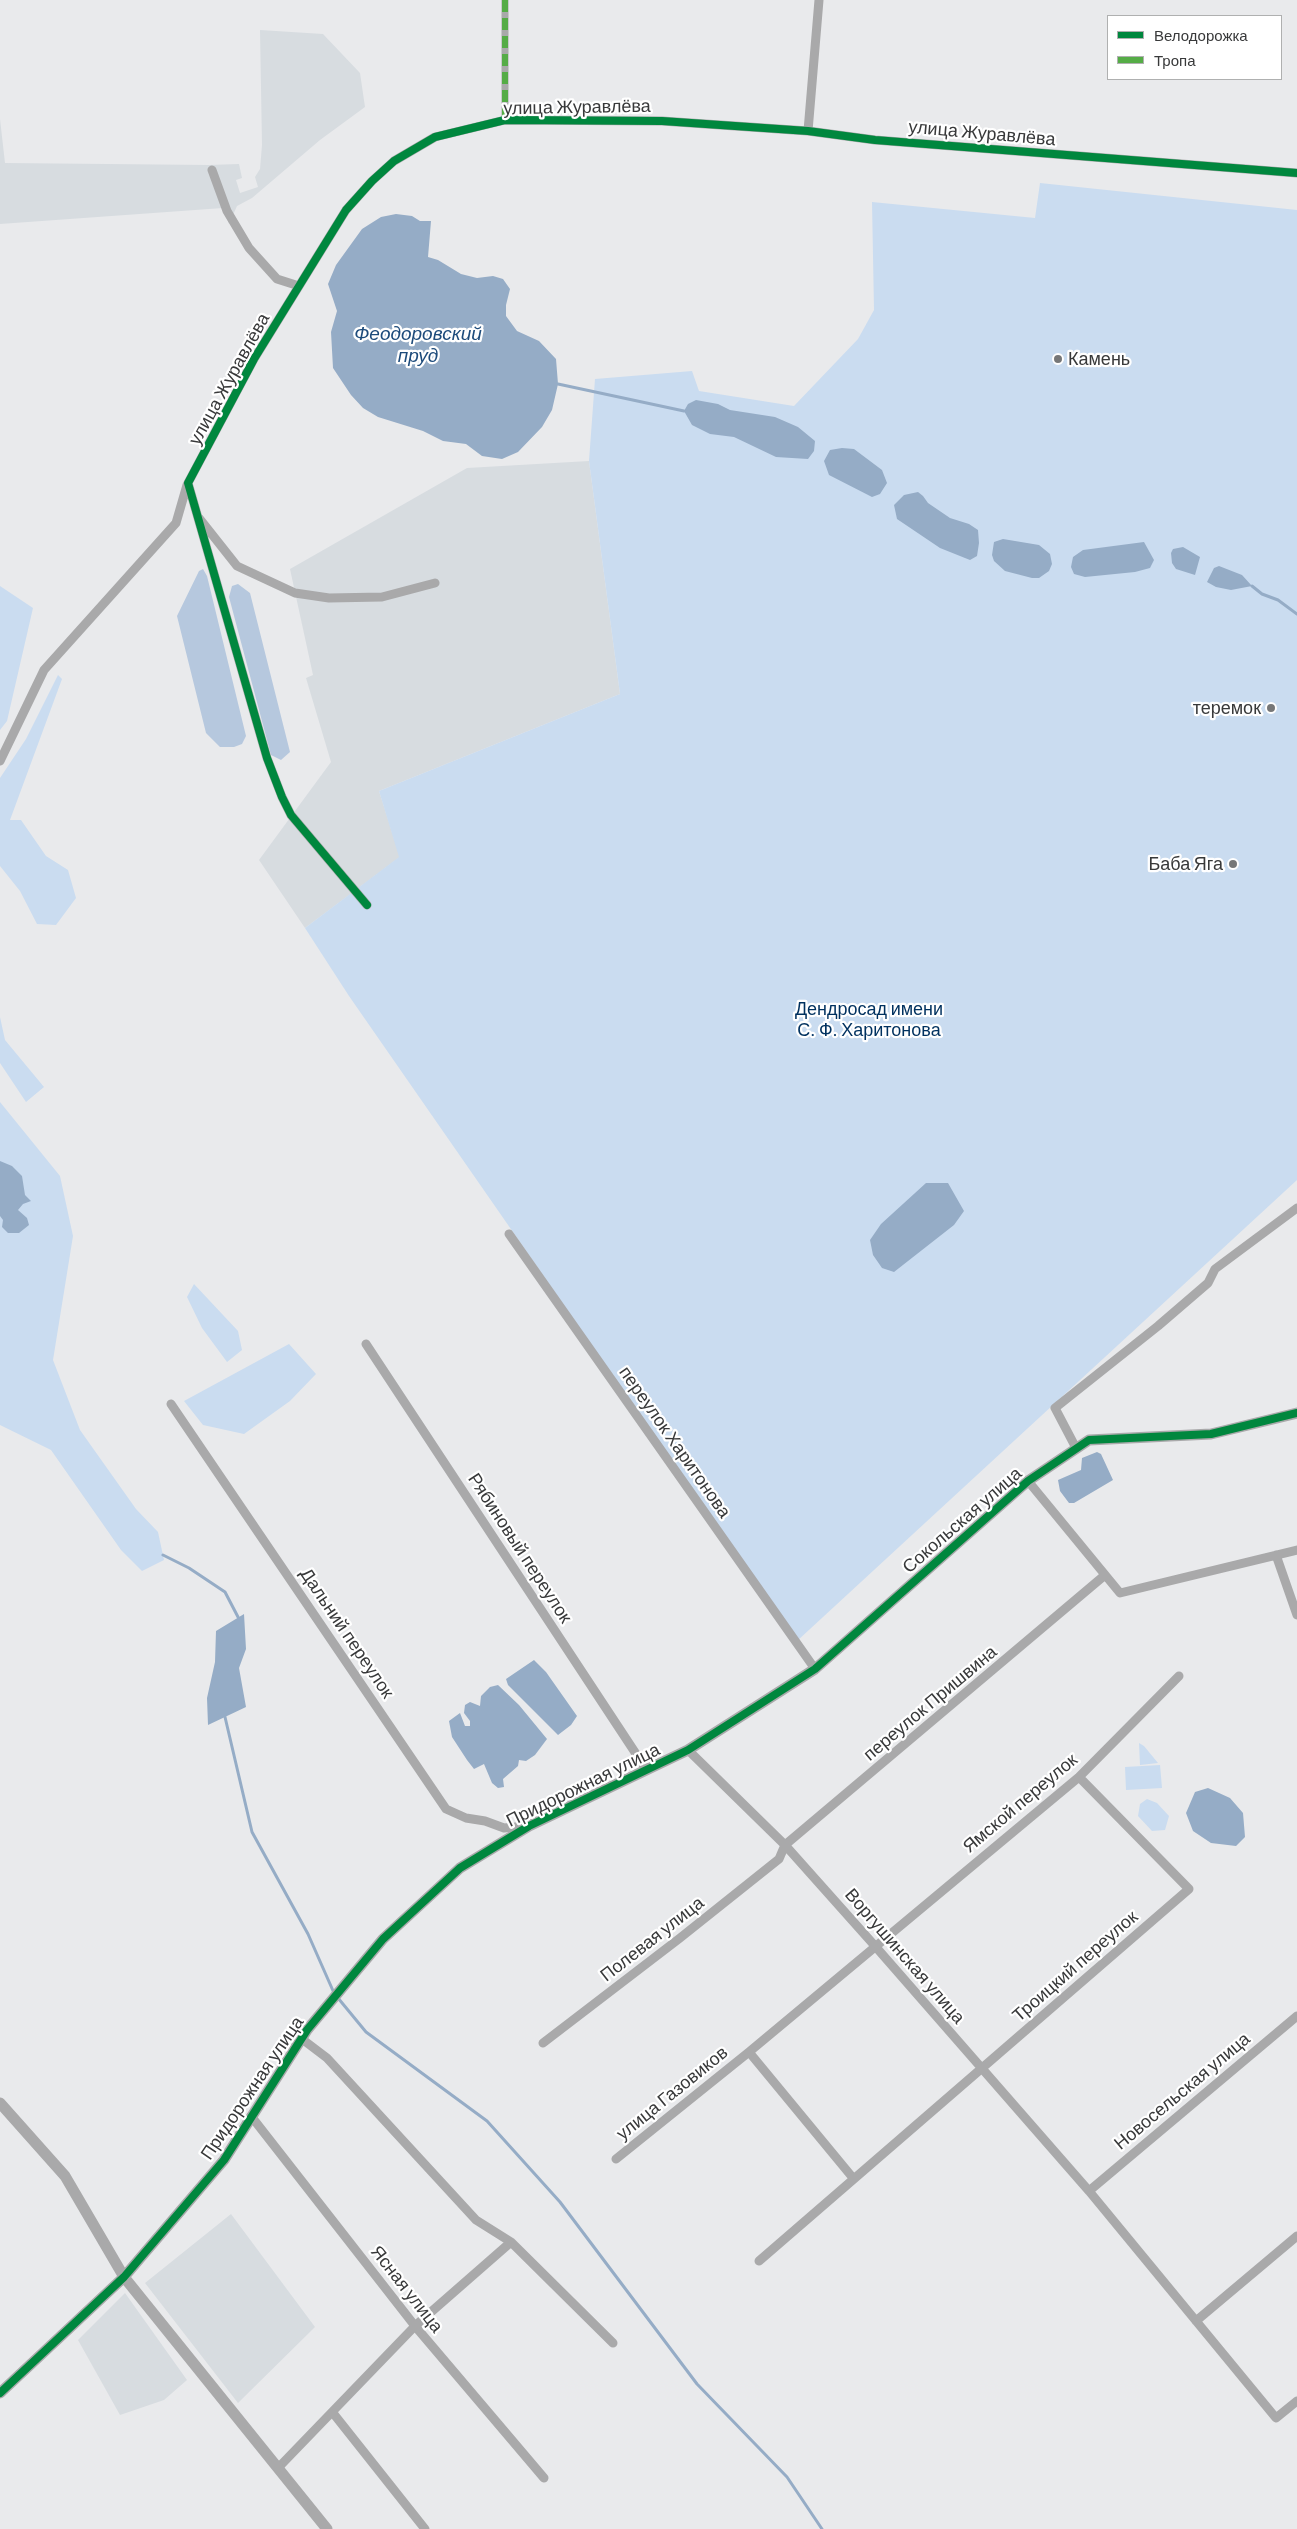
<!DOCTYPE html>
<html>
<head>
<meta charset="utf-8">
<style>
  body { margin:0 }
  #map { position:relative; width:1297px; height:2529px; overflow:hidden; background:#e9eaec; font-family:Barlow,sans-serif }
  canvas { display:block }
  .legend { position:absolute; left:1107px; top:15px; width:175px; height:65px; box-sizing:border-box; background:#fff; border:1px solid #afb0b0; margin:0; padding:6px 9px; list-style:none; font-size:15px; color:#38393a }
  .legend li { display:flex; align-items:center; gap:10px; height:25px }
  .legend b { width:25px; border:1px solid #afb0b0 }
</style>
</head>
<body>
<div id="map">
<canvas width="1297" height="2529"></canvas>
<ul class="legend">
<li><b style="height:6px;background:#00873e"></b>Велодорожка</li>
<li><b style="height:6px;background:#55ac46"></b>Тропа</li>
</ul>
</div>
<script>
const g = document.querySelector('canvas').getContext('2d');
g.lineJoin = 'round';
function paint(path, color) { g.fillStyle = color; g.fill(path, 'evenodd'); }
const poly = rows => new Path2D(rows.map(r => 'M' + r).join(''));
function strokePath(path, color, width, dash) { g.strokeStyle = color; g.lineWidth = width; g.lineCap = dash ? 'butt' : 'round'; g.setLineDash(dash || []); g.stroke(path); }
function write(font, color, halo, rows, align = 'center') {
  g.font = font + ' Barlow,sans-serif'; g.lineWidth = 4.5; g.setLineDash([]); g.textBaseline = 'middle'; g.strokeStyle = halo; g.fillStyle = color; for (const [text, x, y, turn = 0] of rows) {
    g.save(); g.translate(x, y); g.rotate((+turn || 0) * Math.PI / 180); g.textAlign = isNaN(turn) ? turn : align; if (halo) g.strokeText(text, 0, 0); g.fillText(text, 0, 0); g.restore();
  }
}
paint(poly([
  [260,30,323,34,360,73,365,107,320,140,252,198,237,206,229,224,223,208,0,224,0,119,5,163,209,165,239,164,242,178,236,180,240,193,258,187,255,177,260,169,262,145],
  [589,461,620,694,379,791,400,857,305,928,259,860,331,762,306,678,313,675,290,569,467,468],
  [231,2214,315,2327,238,2403,145,2283],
  [125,2293,187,2380,164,2400,120,2415,78,2340]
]), '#d7dce0');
paint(poly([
  [1040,183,1297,210,1297,1180,797,1641,349,996,305,928,399,857,379,791,620,694,589,461,595,379,692,371,699,391,794,406,858,339,874,310,872,202,1035,218],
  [0,586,33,608,7,721,0,730],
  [58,675,62,679,10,820,21,820,46,856,68,870,76,898,56,925,37,924,20,891,0,866,0,778,26,739],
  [0,1017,5,1040,44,1087,26,1102,0,1063],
  [0,1102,60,1176,73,1236,53,1360,80,1430,136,1509,158,1532,164,1560,142,1571,121,1550,51,1450,0,1425],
  [194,1284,238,1331,242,1350,227,1362,202,1328,187,1297],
  [289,1344,316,1374,290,1401,244,1434,203,1425,184,1401],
  [1139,1743,1144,1746,1158,1763,1140,1765],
  [1160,1765,1162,1788,1126,1790,1125,1767],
  [1147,1799,1157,1803,1169,1816,1165,1830,1152,1831,1138,1816,1140,1804]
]), '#cadcf0');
paint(poly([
  [203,569,207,576,246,736,242,744,234,747,220,747,206,733,177,616,199,571],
  [238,584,250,593,290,752,281,760,271,755,229,597,232,586]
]), '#b6c8de');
paint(poly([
  [396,214,412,216,420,221,431,221,428,257,438,260,461,274,477,278,493,276,503,279,510,289,506,305,506,316,517,331,539,341,556,359,558,384,552,410,542,427,518,452,502,459,482,456,466,444,443,441,423,431,378,417,363,408,351,395,333,368,331,332,337,311,328,284,336,265,362,229,381,217],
  [696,400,718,404,730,410,775,417,798,427,815,441,814,451,808,459,776,457,734,437,710,434,692,425,684,411,688,404],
  [842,448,854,449,882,470,887,483,880,494,872,497,829,475,824,461,830,450],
  [918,492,923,496,928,503,950,518,969,524,978,530,979,543,977,556,970,560,940,548,897,519,894,505,904,495],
  [1003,539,1039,545,1050,554,1052,564,1049,571,1039,578,1032,578,1005,571,994,561,992,555,994,542],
  [1144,542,1154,560,1150,568,1135,572,1085,577,1074,574,1071,567,1073,557,1083,550],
  [1183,547,1200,557,1195,575,1176,569,1172,563,1171,553,1173,549],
  [1219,566,1242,575,1252,586,1231,590,1216,587,1207,582,1214,568],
  [0,1161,12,1166,22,1176,25,1195,31,1201,23,1204,18,1210,27,1218,29,1225,19,1233,8,1233,2,1227,3,1220,0,1216],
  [926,1183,948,1183,964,1211,954,1225,894,1272,882,1268,873,1255,870,1240,881,1224],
  [1097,1452,1101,1454,1113,1480,1074,1503,1069,1503,1060,1491,1058,1480,1081,1470,1082,1458],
  [244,1614,246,1649,239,1668,246,1707,208,1725,207,1698,215,1662,216,1631],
  [534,1660,546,1672,577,1716,571,1725,558,1735,508,1685,506,1679],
  [498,1685,519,1705,547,1739,535,1755,526,1761,519,1760,518,1766,503,1779,504,1787,498,1788,492,1783,484,1764,474,1769,467,1760,452,1737,449,1721,460,1713,465,1726,470,1726,470,1721,464,1713,465,1705,470,1702,480,1706,481,1696,490,1687],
  [1208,1788,1230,1798,1243,1813,1245,1837,1236,1846,1211,1843,1193,1831,1186,1813,1195,1792]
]), '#95acc6');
strokePath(poly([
  [558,384,684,411],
  [1252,586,1262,594,1278,600,1297,614],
  [163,1555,189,1568,225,1592,238,1617],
  [225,1717,252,1832,308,1934,334,1993],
  [338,1998,366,2032,487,2121,560,2202,697,2384,787,2477,822,2529]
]), '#95acc6', 3);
strokePath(poly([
  [505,120,505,0]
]), '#a9a9aa', 7);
strokePath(poly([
  [808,131,819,0],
  [212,170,227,211,249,248,277,279,299,286],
  [199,518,237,566,295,593,329,598,382,597,435,583],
  [0,761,44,670,176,523,187,485],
  [367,905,291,815,282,797,267,758,188,483,254,359,346,210,372,181,394,161,435,137,505,120,662,121,808,131,875,140,1297,173],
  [509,1234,815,1669],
  [366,1344,646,1769],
  [171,1404,446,1809,466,1818,485,1821,504,1828,527,1826],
  [1076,1448,1055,1408,1158,1326,1208,1283,1215,1269,1297,1208],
  [1028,1481,1120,1593,1297,1550],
  [1276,1555,1297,1615],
  [688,1750,785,1845,875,1946,1089,2191,1276,2418,1297,2401],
  [302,2039,327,2058,476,2220,511,2242,613,2343],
  [543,2043,680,1938,779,1859,785,1845,1105,1575],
  [749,2052,853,2178],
  [251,2116,415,2326,544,2478],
  [616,2159,749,2052,1079,1777,1179,1676],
  [1089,2191,1297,2016],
  [759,2261,1189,1889,1079,1777],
  [1196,2321,1297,2236],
  [333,2413,425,2529],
  [278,2468,415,2326,511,2242]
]), '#a9a9aa', 9);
strokePath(poly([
  [0,2103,65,2176,124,2277,327,2529],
  [0,2393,124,2277,224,2160,307,2030,383,1939,460,1868,529,1826,688,1750,815,1669,1028,1481,1089,1440,1211,1434,1297,1413]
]), '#a9a9aa', 11);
strokePath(poly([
  [505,120,505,0]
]), '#55ac46', 6, [12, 6]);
strokePath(poly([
  [367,905,291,815,282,797,267,758,188,483,254,359,346,210,372,181,394,161,435,137,505,120,662,121,808,131,875,140,1297,173],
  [0,2393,124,2277,224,2160,307,2030,383,1939,460,1868,529,1826,688,1750,815,1669,1028,1481,1089,1440,1211,1434,1297,1413]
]), '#00873e', 8);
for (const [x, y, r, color] of [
  [1058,359,5,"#767778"],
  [1271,708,5,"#767778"],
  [1233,864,5,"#767778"]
]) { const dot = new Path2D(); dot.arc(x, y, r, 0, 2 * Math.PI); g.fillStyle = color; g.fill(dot); strokePath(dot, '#fff', 2); }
write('18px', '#38393a', '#fff', [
  ["улица Журавлёва",577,107,-1],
  ["улица Журавлёва",982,133,5],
  ["улица Журавлёва",229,379,-61],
  ["переулок Харитонова",675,1442,55],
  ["Сокольская улица",962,1520,-41],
  ["Рябиновый переулок",520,1548,57],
  ["Дальний переулок",347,1633,56],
  ["переулок Пришвина",930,1703,-40],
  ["Придорожная улица",583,1785,-26],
  ["Ямской переулок",1020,1803,-40],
  ["Полевая улица",652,1939,-38],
  ["Воргушинская улица",905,1956,49],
  ["Троицкий переулок",1075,1966,-41],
  ["Придорожная улица",252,2088,-56],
  ["Новосельская улица",1182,2091,-40],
  ["улица Газовиков",672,2093,-39],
  ["Ясная улица",407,2289,52]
]);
write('18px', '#38393a', '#fff', [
  ["Камень",1068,359,"left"],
  ["теремок",1261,708],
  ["Баба Яга",1223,864]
], 'right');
write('18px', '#00315f', '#fff', [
  ["Дендросад имени",869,1009],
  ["С. Ф. Харитонова",869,1030]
]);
write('italic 19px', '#1d4b7b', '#fff', [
  ["Феодоровский",418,334],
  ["пруд",418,356]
]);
</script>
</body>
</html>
